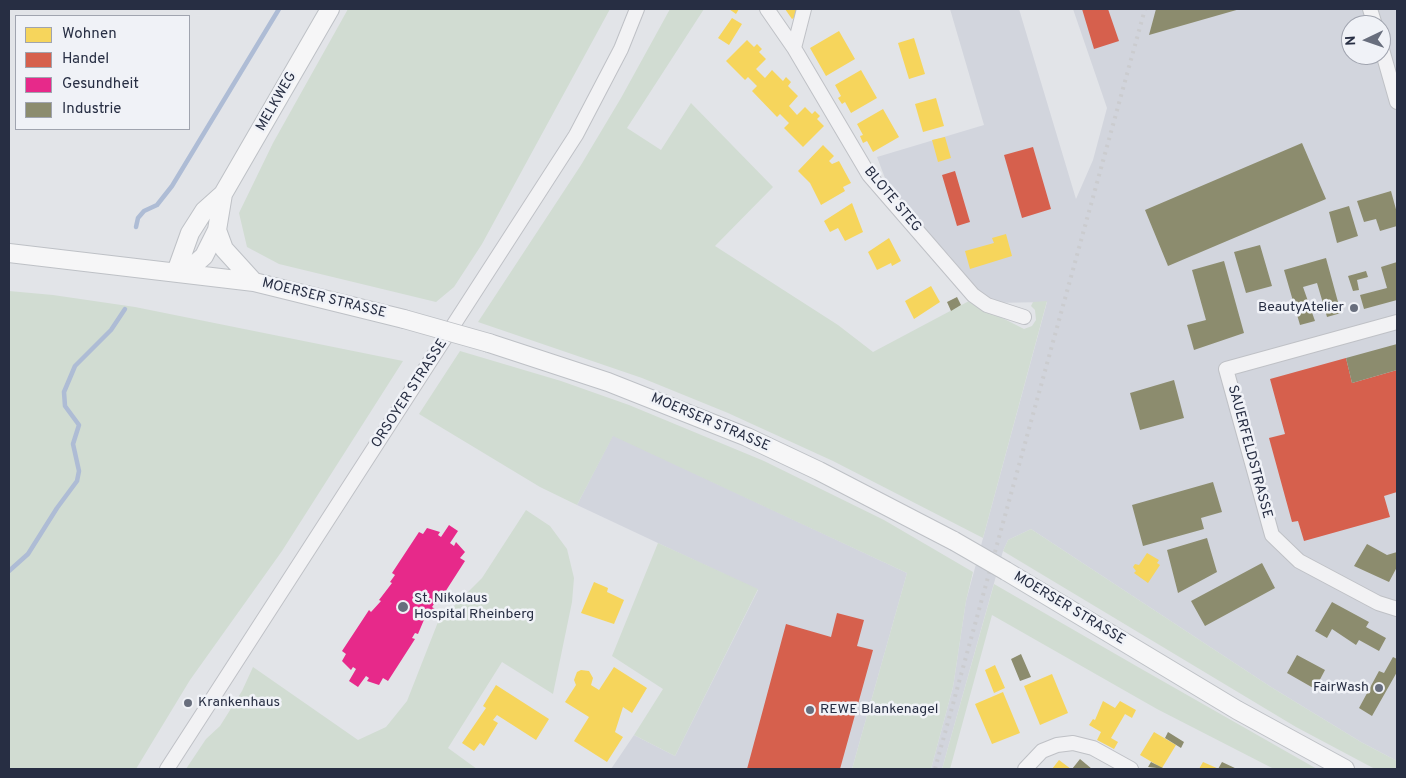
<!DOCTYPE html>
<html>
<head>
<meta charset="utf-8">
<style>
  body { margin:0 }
  #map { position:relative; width:1406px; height:778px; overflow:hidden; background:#e2e4e8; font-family:Overpass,sans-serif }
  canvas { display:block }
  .frame { position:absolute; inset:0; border:10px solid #272e43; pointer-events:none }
  .legend { position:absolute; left:15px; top:15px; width:175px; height:115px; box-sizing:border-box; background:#f0f2f7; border:1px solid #a0a4af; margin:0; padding:6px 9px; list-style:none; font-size:15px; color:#272e43 }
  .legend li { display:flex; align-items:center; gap:10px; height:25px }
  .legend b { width:25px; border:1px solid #a0a4af }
  .north { position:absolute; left:1341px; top:15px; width:50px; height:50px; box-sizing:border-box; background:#f0f2f7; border:1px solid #a0a4af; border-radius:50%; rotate:267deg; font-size:14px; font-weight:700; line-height:20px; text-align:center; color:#272e43 }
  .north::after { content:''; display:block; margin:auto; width:18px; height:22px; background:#686e7d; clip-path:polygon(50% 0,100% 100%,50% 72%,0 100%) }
</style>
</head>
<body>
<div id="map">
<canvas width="1406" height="778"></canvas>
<div class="frame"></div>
<ul class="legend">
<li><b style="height:14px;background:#f6d55c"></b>Wohnen</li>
<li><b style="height:14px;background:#d6604d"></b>Handel</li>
<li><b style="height:14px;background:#e7298a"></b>Gesundheit</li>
<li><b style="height:14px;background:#8c8c6e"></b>Industrie</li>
</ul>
<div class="north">N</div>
</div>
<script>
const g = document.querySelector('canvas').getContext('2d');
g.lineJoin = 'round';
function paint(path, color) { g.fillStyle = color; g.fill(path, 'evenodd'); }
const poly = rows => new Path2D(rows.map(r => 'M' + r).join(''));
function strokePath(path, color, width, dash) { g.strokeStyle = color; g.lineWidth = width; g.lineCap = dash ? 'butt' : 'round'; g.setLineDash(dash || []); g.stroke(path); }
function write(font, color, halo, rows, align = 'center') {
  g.font = font + ' Overpass,sans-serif'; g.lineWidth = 5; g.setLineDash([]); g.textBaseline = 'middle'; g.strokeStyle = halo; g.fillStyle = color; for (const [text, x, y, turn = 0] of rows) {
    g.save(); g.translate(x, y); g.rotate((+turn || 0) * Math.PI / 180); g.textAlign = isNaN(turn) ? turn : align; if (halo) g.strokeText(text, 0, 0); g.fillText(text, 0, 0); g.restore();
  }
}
paint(poly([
  [950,9,1019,9,1076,199,1093,160,1107,108,1073,9,1397,9,1397,761,1361,742,1271,687,1031,529,1008,540,1003,551,942,769,931,769,953,687,966,601,1047,302,993,303,981,294,949,255,891,194,877,157,984,125],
  [1351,25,1381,25,1381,55,1351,55],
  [613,435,907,573,852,769,611,769,634,735,675,756,758,590,577,505]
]), '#d2d5dd');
paint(poly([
  [348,9,610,9,482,244,454,287,436,302,279,264,247,247,239,213,273,143],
  [670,9,704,9,627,128,661,150,691,103,773,187,715,246,838,325,873,352,969,301,1024,329,1032,326,1036,320,1035,310,1031,306,1033,302,1047,301,983,538,833,461,728,413,642,378,478,322,581,165,621,98],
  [9,291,53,295,135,307,403,361,282,551,190,680,136,769,9,769],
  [460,351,561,381,629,405,764,461,884,520,973,572,966,601,953,687,931,769,852,769,907,573,613,436,577,505,540,487,419,414],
  [526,510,550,526,567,549,574,578,572,602,553,694,502,662,448,748,477,769,186,769,206,739,220,726,242,691,253,667,358,740,386,727,407,701,438,622,482,578],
  [1031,529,1271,687,1361,742,1397,761,1397,769,1375,769,1296,727,1003,551,1008,540],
  [658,543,758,589,675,756,634,735,663,689,612,656],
  [994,584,1138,667,1317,769,1274,769,1157,709,992,615,950,769,942,769]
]), '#d1dcd2');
paint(poly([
  [729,9,739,9,736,14],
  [785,9,800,9,799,14,792,19],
  [732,18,742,24,729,45,718,38],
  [839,31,855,59,826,76,810,48],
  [914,38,925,74,909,79,898,43],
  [747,40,754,47,757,44,762,49,759,52,766,59,756,69,765,78,772,70,783,81,786,77,791,82,788,86,798,96,789,106,797,115,805,107,812,114,815,111,820,116,817,119,824,126,803,147,784,128,789,123,780,114,777,117,752,91,757,86,748,77,745,80,726,61],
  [861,70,877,98,851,113,845,102,842,104,838,98,841,96,835,85],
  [936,98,944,126,923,132,915,104],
  [883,109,899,137,873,152,867,141,863,143,860,136,863,135,857,124],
  [945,137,951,158,938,162,932,140],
  [823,145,834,156,829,161,832,164,839,161,851,183,843,187,845,191,821,205,810,183,798,171],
  [852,203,863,232,845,241,838,228,830,232,824,221],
  [1006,234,1012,256,970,269,965,251,994,243,992,238],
  [889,238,901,261,892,266,891,263,877,270,868,252],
  [931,286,940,302,914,319,905,301],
  [1147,553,1159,560,1157,563,1160,565,1148,583,1134,573,1136,571,1133,567,1135,564,1139,565],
  [594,582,608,588,607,592,624,600,614,624,581,613],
  [995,665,1005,688,994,693,985,670],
  [614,667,647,688,632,713,623,707,615,732,623,737,607,762,574,741,589,717,565,702,576,685,574,680,577,672,581,670,589,671,593,678,591,685,599,690],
  [1052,674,1068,713,1040,725,1024,686],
  [496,685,549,719,536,740,497,715,493,720,498,723,484,746,480,743,474,751,462,743,486,708,483,706],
  [1003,692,1020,733,992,744,975,704],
  [1103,701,1115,708,1120,701,1136,710,1132,718,1125,714,1111,738,1118,742,1114,749,1097,740,1101,732,1089,725,1093,719,1095,720],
  [1154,732,1176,745,1162,768,1140,755],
  [1059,760,1071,769,1052,769],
  [1203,762,1219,769,1199,769]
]), '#f6d55c');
paint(poly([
  [1082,9,1108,9,1119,41,1094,49],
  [1033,147,1051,209,1022,218,1004,155],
  [955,171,970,222,957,226,942,175],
  [1346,358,1352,383,1397,370,1397,492,1384,496,1390,517,1304,541,1298,521,1292,522,1269,438,1285,434,1270,379],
  [837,613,864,620,857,646,873,650,840,769,747,769,786,624,831,637]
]), '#d6604d');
paint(poly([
  [449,525,458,531,450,543,454,546,456,542,465,552,460,558,465,561,438,603,436,601,432,607,435,609,429,617,426,615,418,634,415,633,412,638,415,639,388,681,383,678,379,685,367,681,369,678,366,676,358,687,349,681,356,669,353,667,351,670,342,661,346,654,342,651,369,610,371,612,381,601,379,600,392,583,390,582,395,575,392,573,419,532,423,534,427,528,440,532,438,535,441,537]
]), '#e7298a');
paint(poly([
  [1156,9,1240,9,1149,35],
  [1302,143,1326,199,1168,266,1145,210],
  [1391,191,1397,213,1397,226,1380,231,1376,219,1364,222,1357,201],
  [1349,206,1358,236,1337,243,1329,212],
  [1260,245,1272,286,1246,293,1234,252],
  [1326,258,1341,313,1327,317,1317,283,1303,287,1315,321,1300,325,1284,270],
  [1224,261,1244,333,1194,350,1187,325,1206,320,1192,270],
  [1397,262,1397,300,1364,309,1360,295,1387,288,1381,267],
  [1366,271,1368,277,1357,280,1359,290,1353,291,1348,276],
  [957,297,961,305,951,311,947,302],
  [1397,344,1397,370,1352,383,1346,358],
  [1174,380,1184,418,1140,430,1130,393],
  [1213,482,1222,512,1201,518,1204,529,1143,546,1132,505],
  [1207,538,1217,572,1178,593,1167,550],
  [1367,544,1387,555,1397,552,1397,567,1389,582,1354,566],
  [1262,563,1275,588,1205,626,1191,601],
  [1332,602,1369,622,1366,627,1386,638,1379,651,1359,640,1356,645,1332,629,1327,638,1315,631],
  [1021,654,1031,677,1020,681,1011,659],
  [1297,655,1325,670,1315,689,1287,673],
  [1393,657,1397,659,1397,672,1372,716,1359,708,1379,671,1384,673],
  [1168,732,1184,742,1181,748,1165,738],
  [1080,759,1092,769,1072,769],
  [1151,762,1165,769,1148,767],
  [1222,762,1237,769,1218,769]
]), '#8c8c6e');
strokePath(poly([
  [136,227,138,218,144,211,157,205,172,186,279,9],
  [9,571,28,554,57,508,77,481,79,471,73,444,79,425,65,406,64,392,75,366,111,330,125,309]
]), '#aebcd5', 4.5);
const minor = poly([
  [767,9,794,48],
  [804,9,794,48,869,175,973,295,987,305,1024,317],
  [1370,9,1375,25],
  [1381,46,1397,102],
  [1397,322,1226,369,1272,535,1299,561,1378,603,1397,609],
  [167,769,576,135,621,49,637,9],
  [1025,769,1042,751,1057,745,1073,743,1093,748,1131,769]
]);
const major = poly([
  [217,230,224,249,254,282],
  [9,253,254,282,404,319],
  [176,272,190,233,204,211,223,194,330,9],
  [186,272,204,256,217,230,223,194],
  [489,343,608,382,747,437,819,471,954,541],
  [1006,571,1237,710,1345,769]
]);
strokePath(minor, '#bfc1c6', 16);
strokePath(major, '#bec1c6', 20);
strokePath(minor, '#f2f2f4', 14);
strokePath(major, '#f6f6f7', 18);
strokePath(poly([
  [935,769,1145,9]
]), '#cbcccf', 4, [2.5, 5]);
const majorBridge = poly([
  [404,319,489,343],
  [954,541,1006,571]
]);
strokePath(majorBridge, '#bec1c6', 20, []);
strokePath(majorBridge, '#f6f6f7', 18);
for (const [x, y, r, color] of [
  [1354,308,5,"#686e7d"],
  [403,607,6,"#686e7d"],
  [1379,688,5,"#686e7d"],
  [188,703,5,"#686e7d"],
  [810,710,5,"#686e7d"]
]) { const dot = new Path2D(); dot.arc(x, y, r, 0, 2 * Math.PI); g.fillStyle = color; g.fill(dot); strokePath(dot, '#f0f2f7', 2); }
write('14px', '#272e43', '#f0f2f7', [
  ["MELKWEG",277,102,-60],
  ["BLOTE STEG",892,200,50],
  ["MOERSER STRASSE",324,299,14],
  ["ORSOYER STRASSE",410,394,-57],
  ["MOERSER STRASSE",710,423,23],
  ["SAUERFELDSTRASSE",1249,452,75],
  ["MOERSER STRASSE",1069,609,31]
]);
write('14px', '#272e43', '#f0f2f7', [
  ["BeautyAtelier",1344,308,"right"],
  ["St. Nikolaus",414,599],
  ["Hospital Rheinberg",414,615],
  ["FairWash",1369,688,"right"],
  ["Krankenhaus",198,703],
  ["REWE Blankenagel",820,710]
], 'left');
</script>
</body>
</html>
